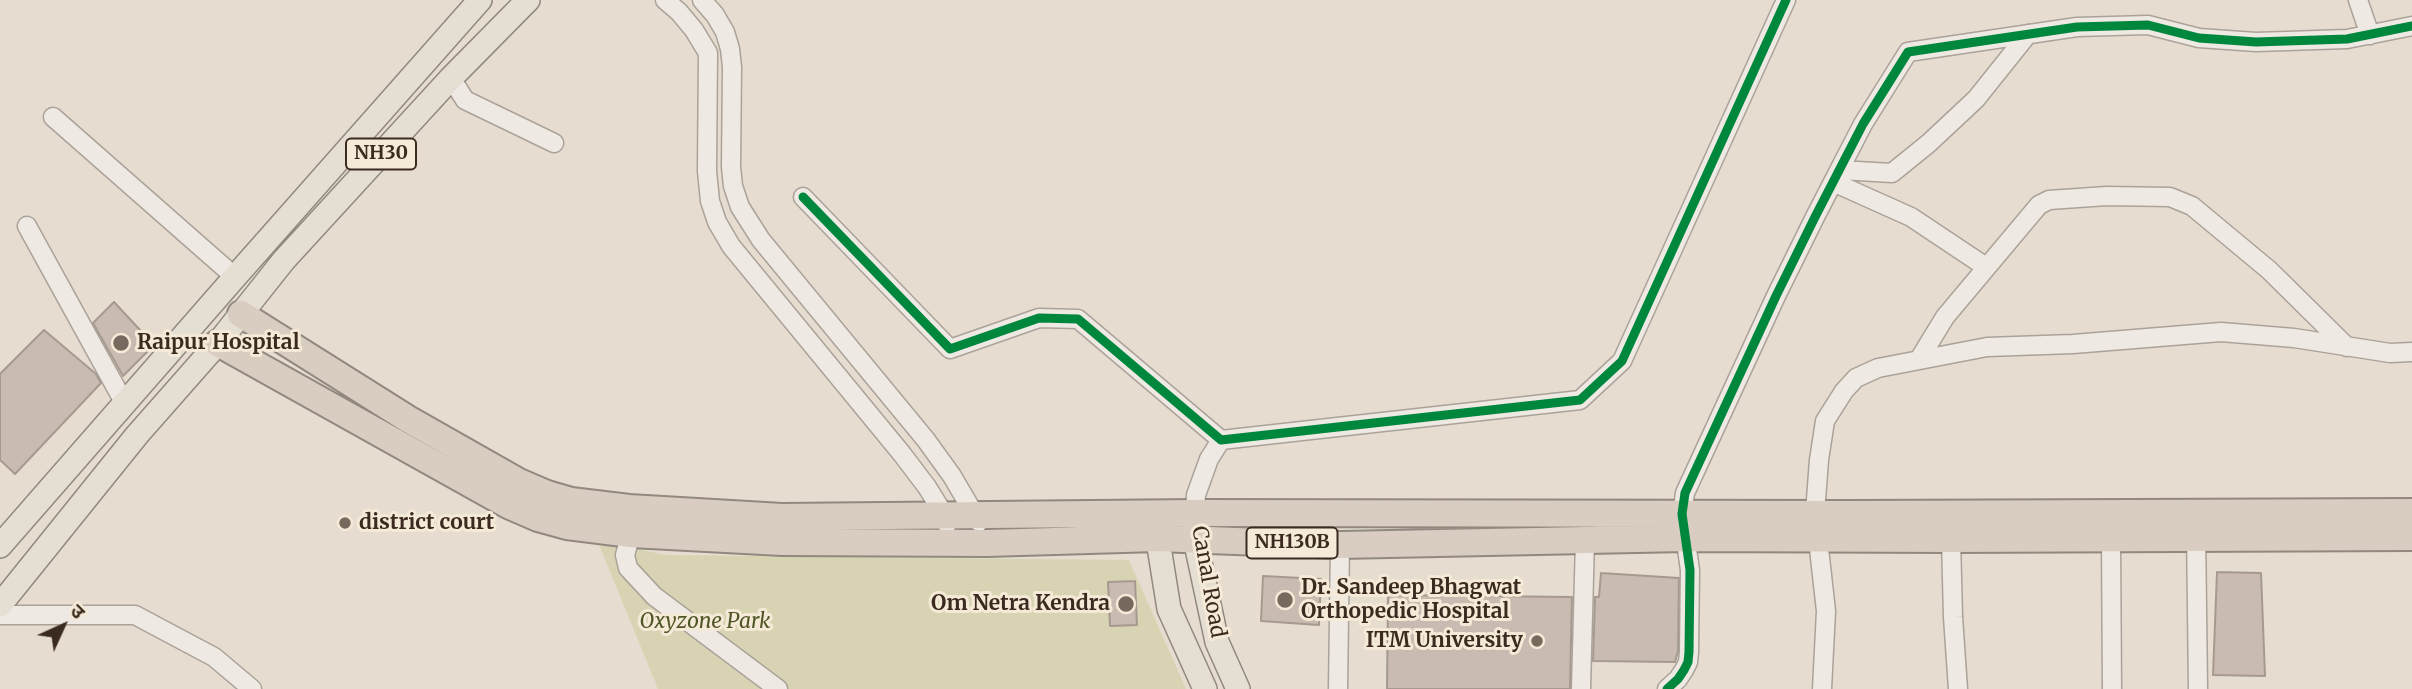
<!DOCTYPE html>
<html>
<head>
<meta charset="utf-8">
<style>
  body { margin:0 }
  #map { position:relative; width:2412px; height:689px; overflow:hidden; background:#e6ddd0; font-family:Merriweather,"Noto Sans Devanagari",serif }
  canvas { display:block }
  .north { position:absolute; left:28px; top:591px; width:70px; height:70px; -webkit-text-stroke:5px #f5ead7; paint-order:stroke; rotate:45deg; font-size:19px; font-weight:700; line-height:28px; text-align:center; color:#3b2a20 }
  .north::after { content:''; display:block; margin:auto; width:24px; height:32px; background:#3b2a20; clip-path:polygon(50% 0,100% 100%,50% 72%,0 100%) }
</style>
</head>
<body>
<div id="map">
<canvas width="2412" height="689"></canvas>
<div class="north">उ</div>
</div>
<script>
const g = document.querySelector('canvas').getContext('2d');
g.lineJoin = 'round';
function paint(path, color) { g.fillStyle = color; g.fill(path, 'evenodd'); }
const poly = rows => new Path2D(rows.map(r => 'M' + r).join(''));
function strokePath(path, color, width, dash) { g.strokeStyle = color; g.lineWidth = width; g.lineCap = dash ? 'butt' : 'round'; g.setLineDash(dash || []); g.stroke(path); }
function write(font, color, halo, rows, align = 'center') {
  g.font = font + ' Merriweather,serif'; g.lineWidth = 6; g.setLineDash([]); g.textBaseline = 'middle'; g.strokeStyle = halo; g.fillStyle = color; for (const [text, x, y, turn = 0] of rows) {
    g.save(); g.translate(x, y); g.rotate((+turn || 0) * Math.PI / 180); g.textAlign = isNaN(turn) ? turn : align; if (halo) g.strokeText(text, 0, 0); g.fillText(text, 0, 0); g.restore();
  }
}
paint(poly([
  [597,540,666,555,1129,560,1186,689,658,689]
]), '#d8d4b3');
const building = poly([
  [114,302,154,345,123,376,93,323,114,302],
  [44,330,96,374,101,383,15,474,0,460,0,374,44,330],
  [2217,572,2261,573,2265,676,2213,675,2217,572],
  [1601,573,1679,578,1678,651,1675,662,1593,661,1595,597,1599,597,1601,573],
  [1263,576,1321,579,1319,625,1261,621,1263,576],
  [1135,581,1137,625,1110,626,1108,582,1135,581],
  [1388,595,1572,597,1570,689,1387,689,1388,595]
]);
paint(building, '#c9bbb1');
strokePath(building, '#a6998f', 2);
const minor = poly([
  [665,0,679,12,694,30,708,53,707,171,710,201,717,222,731,246,902,454,927,487,945,516,947,524],
  [702,0,715,15,725,32,730,49,732,67,731,167,733,186,740,207,761,240,926,440,952,476,979,522],
  [2358,0,2370,35],
  [451,78,465,100,554,143],
  [53,117,235,277],
  [1840,170,1892,173,1929,143,1976,99,2028,34],
  [1833,182,1911,217,1986,267],
  [803,197,950,349,1039,318,1078,319,1221,440,1580,400,1622,361,1786,0],
  [27,226,125,404],
  [1920,358,1945,317,2039,205,2049,200,2107,196,2170,197,2192,206,2269,270,2347,347],
  [1195,513,1196,495,1209,459,1221,440],
  [630,525,631,534,625,555,628,568,654,596,778,689],
  [2196,528,2198,689],
  [2111,538,2112,689],
  [1951,539,1953,617,1958,689],
  [0,615,135,615,214,657,252,689],
  [1338,689,1340,545],
  [1581,689,1585,540],
  [1667,689,1678,679,1684,670,1688,662,1689,652,1690,570,1682,514,1685,493,1776,296,1815,217,1863,124,1908,52,2077,27,2148,25,2199,38,2256,42,2347,39,2412,26],
  [1822,689,1826,611,1815,513,1819,460,1825,421,1844,391,1856,378,1878,368,1987,347,2073,344,2221,332,2294,338,2390,353,2412,352]
]);
const major = poly([
  [1155,522,1169,609,1205,689],
  [1195,523,1195,539,1217,642,1238,689],
  [0,546,235,277,480,0],
  [0,605,137,435,218,343,284,260,451,78,528,0]
]);
const highway = poly([
  [241,314,408,419,519,482,547,494,571,501,629,508,782,517,1195,513,1850,514,2412,512],
  [218,343,508,505,538,518,567,526,631,534,782,542,987,543,1157,538,1340,545,1686,538,1951,539,2412,537]
]);
strokePath(minor, '#aba299', 21);
strokePath(major, '#918880', 26);
strokePath(highway, '#918880', 30);
strokePath(minor, '#eee9e2', 18);
strokePath(major, '#e5ded3', 23);
strokePath(highway, '#d9cdc1', 26);
strokePath(poly([
  [803,197,950,349,1039,318,1078,319,1221,440,1580,400,1622,361,1786,0],
  [1667,689,1678,679,1684,670,1688,662,1689,652,1690,570,1682,514,1685,493,1776,296,1815,217,1863,124,1908,52,2077,27,2148,25,2199,38,2256,42,2347,39,2412,26]
]), '#00873e', 9);
for (const [x, y, r, color] of [
  [121,343,9,"#77695e"],
  [345,523,7,"#77695e"],
  [1285,600,9,"#77695e"],
  [1126,604,9,"#77695e"],
  [1537,641,7,"#77695e"]
]) { const dot = new Path2D(); dot.arc(x, y, r, 0, 2 * Math.PI); g.fillStyle = color; g.fill(dot); strokePath(dot, '#f5ead7', 2.5); }
for (const [x, y, w] of [
  [381,154,70],
  [1292,543,91]
]) { const box = new Path2D(); box.roundRect(x - w / 2, y - 15.5, w, 31, 5); g.fillStyle = '#f5ead7'; g.fill(box); strokePath(box, '#3b2a20', 2); }
write('bold 19px', '#3b2a20', null, [
  ["NH30",381,154],
  ["NH130B",1292,543]
]);
write('bold 21px', '#3b2a20', '#f5ead7', [
  ["Raipur Hospital",137,343],
  ["district court",359,523],
  ["Dr. Sandeep Bhagwat",1301,588],
  ["Orthopedic Hospital",1301,612],
  ["Om Netra Kendra",1110,604,"right"],
  ["ITM University",1523,641,"right"]
], 'left');
write('21px', '#3b2a20', '#f5ead7', [
  ["Canal Road",1208,582,80]
]);
write('italic 21px', '#505727', '#f5ead7', [
  ["Oxyzone Park",705,622]
]);
</script>
</body>
</html>
